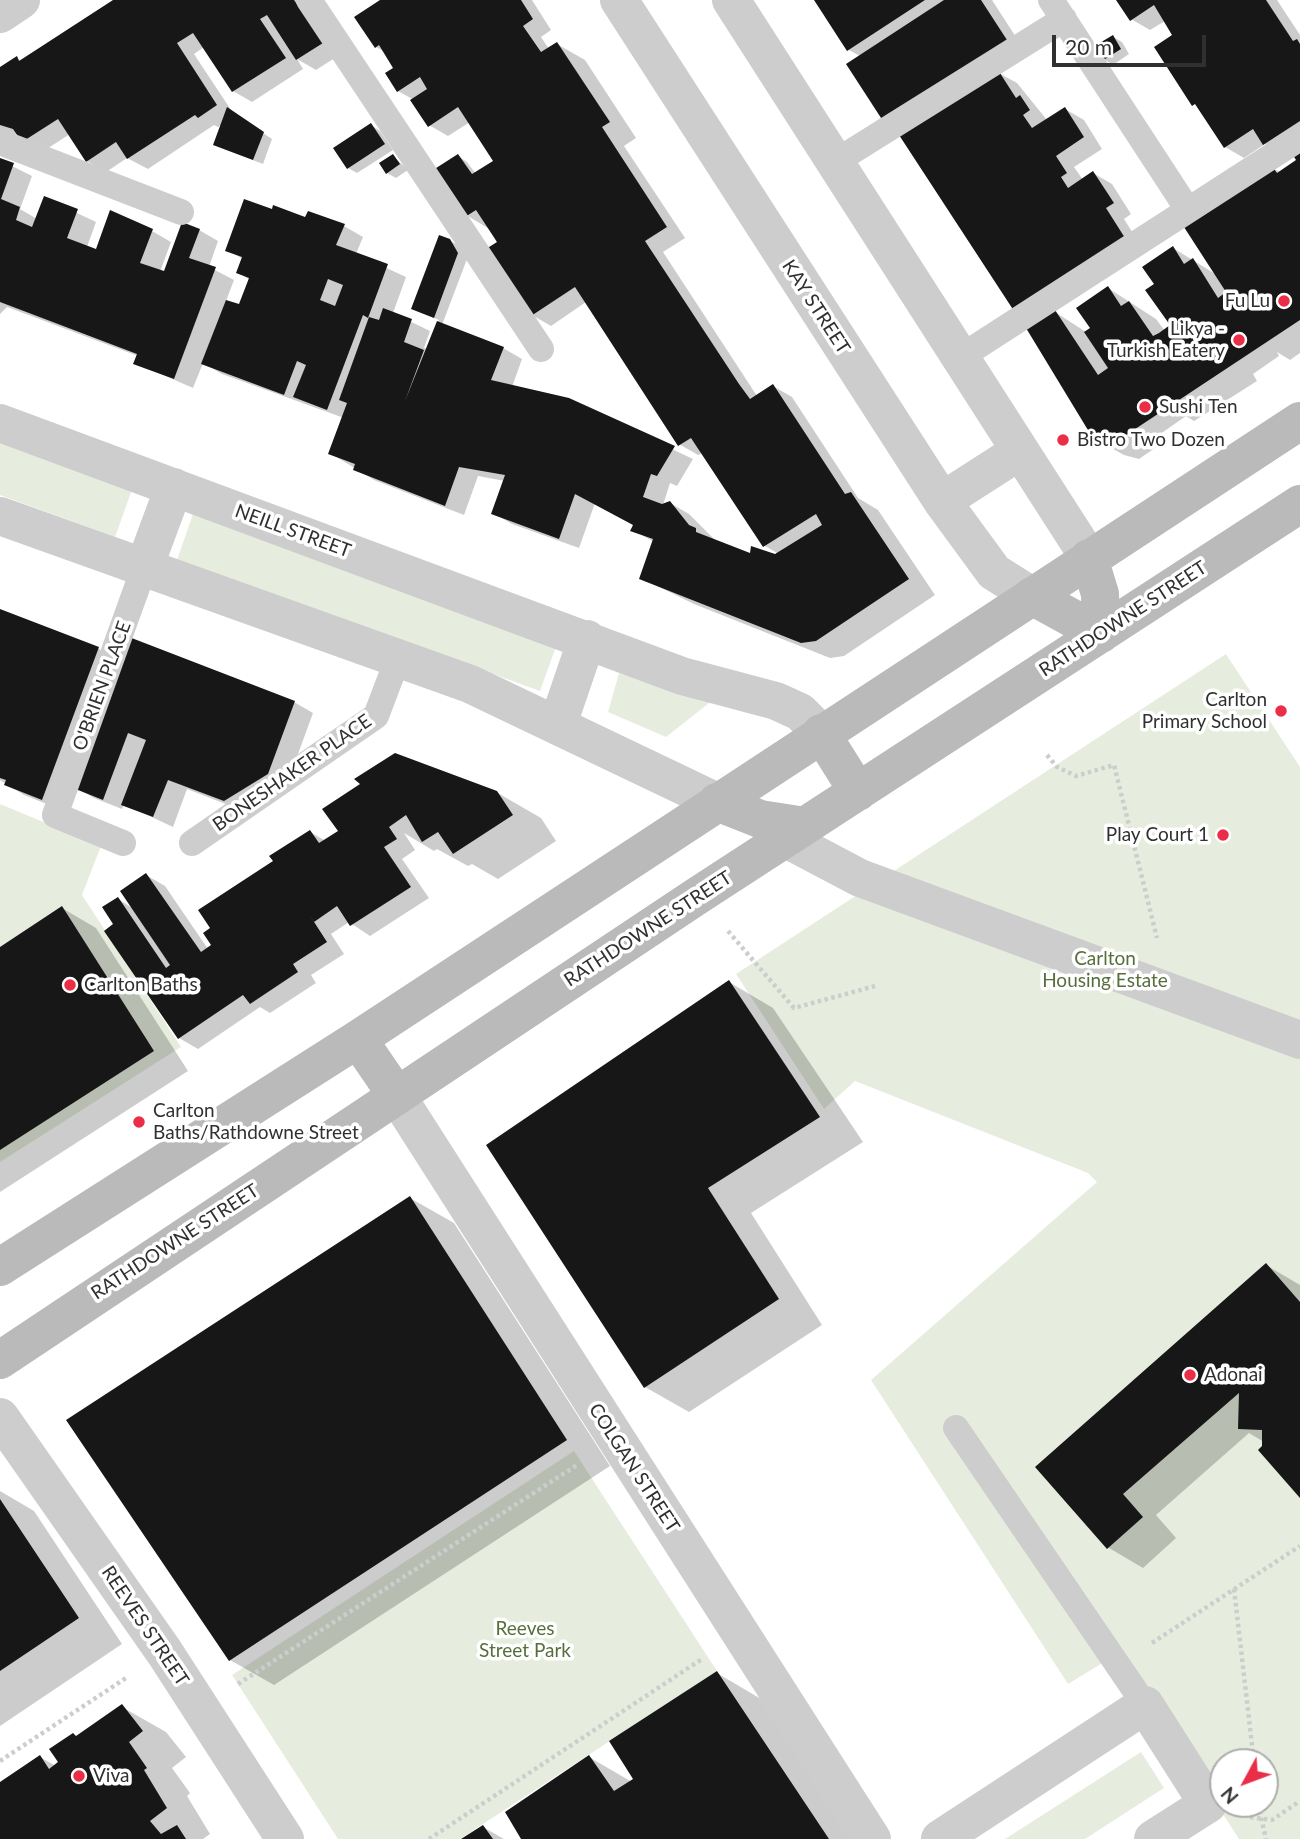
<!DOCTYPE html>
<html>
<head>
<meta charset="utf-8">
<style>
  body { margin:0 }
  #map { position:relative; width:1300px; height:1839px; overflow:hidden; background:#fff; font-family:Lato,sans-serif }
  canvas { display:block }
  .north { position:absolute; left:1209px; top:1748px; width:70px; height:70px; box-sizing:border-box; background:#fff; border:2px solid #acacac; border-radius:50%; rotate:229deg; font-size:19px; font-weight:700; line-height:28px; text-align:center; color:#303030 }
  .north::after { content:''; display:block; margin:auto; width:24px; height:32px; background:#eb2e48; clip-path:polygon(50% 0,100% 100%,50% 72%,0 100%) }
  .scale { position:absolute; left:1052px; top:35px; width:154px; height:32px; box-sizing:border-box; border:4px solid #303030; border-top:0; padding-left:9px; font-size:21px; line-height:24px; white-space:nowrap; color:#303030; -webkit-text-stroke:5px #fff; paint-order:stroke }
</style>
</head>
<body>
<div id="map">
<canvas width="1300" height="1839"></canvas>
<div class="north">N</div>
<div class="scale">20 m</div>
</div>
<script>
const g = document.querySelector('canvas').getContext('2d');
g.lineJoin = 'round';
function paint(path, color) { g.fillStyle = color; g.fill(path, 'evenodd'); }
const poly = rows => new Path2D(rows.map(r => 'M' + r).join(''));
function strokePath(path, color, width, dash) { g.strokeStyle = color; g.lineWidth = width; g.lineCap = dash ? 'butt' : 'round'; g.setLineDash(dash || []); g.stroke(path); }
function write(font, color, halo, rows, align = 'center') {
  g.font = font + ' Lato,sans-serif'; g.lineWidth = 7; g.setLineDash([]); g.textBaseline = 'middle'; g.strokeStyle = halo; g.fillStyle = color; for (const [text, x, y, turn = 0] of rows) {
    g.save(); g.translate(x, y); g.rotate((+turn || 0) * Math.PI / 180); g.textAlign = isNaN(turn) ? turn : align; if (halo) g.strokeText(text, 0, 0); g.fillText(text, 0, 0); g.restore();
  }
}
paint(poly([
  [0,438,133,487,115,537,0,495],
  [194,511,558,641,540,691,177,560],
  [1226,654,1300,767,1300,1839,1239,1839,1119,1653,1068,1684,871,1380,1097,1182,1088,1173,855,1081,824,1109,736,974],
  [1223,1762,1265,1762,1265,1804,1223,1804],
  [619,673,713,700,666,737,608,712],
  [0,804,101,846,82,895,181,1047,0,1162],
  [574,1451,717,1671,460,1839,338,1839,232,1675],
  [1141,1752,1164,1788,1085,1839,1005,1839]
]), '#e7edde');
paint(poly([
  [117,0,305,0,341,54,316,70,297,59,303,69,252,102,233,91,204,47,194,54,233,113,272,139,263,164,224,149,223,124,218,127,214,125,148,169,127,158,106,172,87,161,70,134,42,152,19,135,0,130,0,69,17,58,22,61],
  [381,0,532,0,551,30,541,37,549,49,557,44,585,60,636,138,624,146,685,238,663,252,757,396,773,386,792,397,858,498,878,510,935,595,844,656,830,658,694,604,641,578,654,542,633,530,635,525,595,503,579,548,512,524,493,513,505,481,478,476,464,515,374,480,330,453,344,418,222,374,203,363,193,388,136,363,138,356,7,307,0,314,0,160,32,176,20,209,37,219,45,198,96,222,87,247,97,251,152,231,171,242,160,272,165,273,199,230,218,241,209,267,234,280,226,301,240,307,250,280,238,272,243,259,227,250,274,211,344,226,363,237,356,254,406,277,393,313,430,331,424,348,427,349,439,320,413,309,449,240,459,246,467,259,442,325,503,348,522,359,512,387,568,400,693,459,677,486,670,483,663,505,670,503,689,514,715,540,750,555,779,554,765,546,703,453,698,455,679,444,586,302,551,326,532,315,491,230,466,215,458,156,467,162,476,174,495,161,470,122,448,136,429,125,414,100,398,91,395,69,385,52,376,47],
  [816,0,992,0,1025,51,995,71,1017,83,1047,120,1065,109,1084,120,1102,149,1074,167,1083,180,1093,173,1112,184,1131,214,1124,219,1143,249,1034,320,860,56,849,50],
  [1119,0,1277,0,1300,35,1300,143,1283,155,1265,144,1244,158,1225,147,1165,21,1150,30,1131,19],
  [1113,37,1122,42,1129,54,1113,65,1104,59],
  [371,125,380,131,393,150,357,173,348,168],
  [1300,149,1300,353,1290,360,1277,352,1279,356,1253,374,1257,381,1194,421,1186,416,1156,437,1161,444,1139,459,1124,455,1095,439,1055,312,1086,332,1092,329,1108,288,1156,319,1165,331,1172,326,1156,285,1173,248,1217,275,1271,167,1281,173,1299,161],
  [393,156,408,170,396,178,387,173],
  [0,611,99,649,117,660,62,810,24,795,0,780],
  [130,640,294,702,313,713,287,784,244,811,187,789,173,827,124,804,122,809,94,798,75,787],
  [357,780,496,792,541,818,556,841,498,879,472,864,468,866,437,849,434,851,404,833,415,850,402,859,429,898,370,936,349,922,331,934,344,954,311,975,316,983,270,1013,260,1007,198,1049,179,1038,115,925,118,899,134,909,146,875,165,886,208,949,275,861,310,832,326,841,340,832,361,785],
  [62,908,96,928,188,1071,0,1192,0,949],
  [729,982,773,1008,863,1142,751,1213,822,1325,689,1412,645,1387],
  [410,1198,454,1223,610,1466,274,1685,230,1660],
  [1266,1265,1300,1285,1300,1495,1264,1442,1249,1433,1156,1515,1176,1538,1143,1568,1109,1548,1037,1467],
  [0,1491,34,1511,122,1644,0,1726],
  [717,1673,761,1699,855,1839,523,1839,589,1757,632,1782],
  [122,1707,166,1732,186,1757,172,1768,190,1793,187,1796,210,1834,203,1839,0,1839,0,1784,40,1757,56,1766,77,1737],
  [483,1827,504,1839,464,1839]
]), '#0003');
paint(poly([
  [113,0,294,0,323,43,296,60,267,15,260,19,286,58,232,92,193,33,177,43,217,105,198,118,195,115,127,159,116,142,86,162,58,119,22,142,13,129,0,125,0,67,17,56,19,61],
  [380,0,521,0,533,19,523,26,541,52,557,42,610,122,602,127,667,227,645,241,739,384,750,399,773,384,845,494,851,492,909,579,816,641,801,643,639,579,653,539,630,531,633,525,575,494,559,539,491,514,505,475,459,467,445,506,353,470,355,464,328,454,347,403,339,400,369,317,379,320,383,308,412,319,404,342,424,350,405,401,437,321,504,347,491,380,569,398,675,446,657,476,651,474,643,497,662,504,670,501,689,525,696,528,696,532,750,553,751,546,775,554,822,525,816,514,763,547,691,438,678,446,575,287,531,316,486,249,497,242,476,210,465,217,433,170,458,154,472,174,493,161,458,107,428,127,410,100,427,89,420,77,397,92,385,73,393,68,379,45,375,48,354,17],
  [814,0,925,0,847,51],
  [944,0,981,0,1007,40,883,121,846,64],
  [1116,0,1266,0,1293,41,1297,39,1300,44,1300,121,1263,145,1253,129,1224,148,1195,104,1192,106,1154,47,1172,35,1154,5,1130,21],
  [1113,35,1121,49,1102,61,1093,47],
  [998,70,1016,98,1020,95,1030,110,1023,115,1032,128,1065,107,1084,137,1056,156,1067,173,1061,177,1068,188,1093,171,1114,203,1106,208,1125,238,1014,311,899,135],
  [227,107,264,132,253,160,213,145],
  [371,123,385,144,347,169,333,148],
  [1300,147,1300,320,1111,445,1094,440,1026,328,1055,310,1098,375,1108,368,1084,332,1090,328,1076,308,1108,286,1121,306,1129,301,1153,336,1159,333,1170,325,1145,290,1154,284,1142,267,1173,246,1184,264,1193,258,1218,298,1226,292,1182,224,1271,165,1277,173,1296,160,1291,152],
  [393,154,400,164,386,174,379,163],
  [0,158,14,163,1,199,20,207,16,220,32,227,44,196,78,209,67,238,96,249,110,210,153,229,140,263,164,271,182,222,200,229,189,258,216,267,174,379,133,364,137,354,0,302],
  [244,199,272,209,273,205,305,217,308,211,345,224,336,245,388,264,368,318,363,315,327,410,293,397,306,365,297,361,284,395,201,364,226,300,239,304,249,278,236,273,242,257,225,251],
  [328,279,343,285,335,306,320,300],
  [439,235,450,239,458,253,434,318,411,309],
  [0,609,99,647,42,800,4,785,6,780,0,778],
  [129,637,295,701,268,774,224,801,168,780,153,817,121,805,146,740,128,733,103,800,73,788],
  [395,753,497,791,513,815,453,854,438,832,422,842,406,815,389,827,397,839,384,847,411,887,350,926,337,906,314,922,307,911,327,942,293,964,298,972,250,1004,243,995,178,1039,104,931,113,924,102,907,118,897,166,968,170,965,120,891,146,873,201,952,211,945,203,933,210,928,198,910,273,861,269,856,310,830,319,843,338,831,322,809,360,784,354,779],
  [62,906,154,1051,0,1150,0,947],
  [729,980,820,1117,708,1188,779,1299,644,1388,486,1145],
  [410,1196,567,1440,229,1661,66,1420],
  [1266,1263,1300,1302,1300,1498,1258,1450,1262,1446,1262,1430,1238,1429,1239,1393,1123,1494,1143,1517,1107,1549,1035,1467],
  [0,1499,79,1618,0,1671],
  [717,1671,829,1839,521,1839,505,1812,589,1755,614,1791,633,1779,609,1741],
  [122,1704,143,1731,129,1742,147,1768,144,1770,167,1808,150,1821,161,1834,177,1825,186,1839,0,1839,0,1782,40,1755,49,1769,58,1762,49,1749,73,1733,76,1736],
  [483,1825,493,1839,461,1839]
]), '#171717');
strokePath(poly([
  [1047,755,1057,767,1076,776,1114,765,1157,938],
  [728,931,794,1008,875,986],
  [1234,1589,1254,1762],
  [1152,1643,1300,1546],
  [238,1684,577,1465],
  [0,1761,126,1678],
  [1258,1804,1266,1839],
  [1250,1817,1272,1820,1300,1801],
  [429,1839,702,1659]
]), '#cdcdcd', 4.5, [3.5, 3.5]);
strokePath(poly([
  [309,0,541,349],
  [1051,0,1188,210],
  [0,142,181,212],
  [835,162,1064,19],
  [959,358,1300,138],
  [123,843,55,815,144,568],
  [192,843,376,716,398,658],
  [956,1428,1145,1705]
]), '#cdcdcd', 26);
strokePath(poly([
  [786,839,860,878,1300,1040]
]), '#cdcdcd', 38);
strokePath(poly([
  [619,0,942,501,994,572,1032,596],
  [731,0,1089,558],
  [0,14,21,0],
  [0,423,682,676,776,701,800,712,821,733],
  [942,501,1020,451],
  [0,516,470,684,717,802],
  [144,568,174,487],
  [558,724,587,639],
  [397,1096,872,1839],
  [0,1417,165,1653,285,1839],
  [940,1839,1145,1705,1208,1804,1153,1839]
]), '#cdcdcd', 38);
strokePath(poly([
  [1032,596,1101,634,1100,594,1089,558],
  [821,733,858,792],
  [717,802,760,819,805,826],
  [358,1039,397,1096],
  [0,1267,358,1039,1300,421],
  [0,1360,697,896,1300,504]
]), '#bababa', 38);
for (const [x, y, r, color] of [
  [1284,301,7,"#eb2e48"],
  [1239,340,7,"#eb2e48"],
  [1145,407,7,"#eb2e48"],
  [1063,440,7,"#eb2e48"],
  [1281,711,7,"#eb2e48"],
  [1223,835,7,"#eb2e48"],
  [70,985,7,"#eb2e48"],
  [139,1122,7,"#eb2e48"],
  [1190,1375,7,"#eb2e48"],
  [79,1776,7,"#eb2e48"]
]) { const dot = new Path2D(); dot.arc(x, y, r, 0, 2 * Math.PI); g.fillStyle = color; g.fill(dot); strokePath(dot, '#fff', 2.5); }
write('19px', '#303030', '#fff', [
  ["Fu Lu",1270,301,"right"],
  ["Likya -",1225,329,"right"],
  ["Turkish Eatery",1225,351,"right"],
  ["Sushi Ten",1159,407],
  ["Bistro Two Dozen",1077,440],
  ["Carlton",1267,700,"right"],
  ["Primary School",1267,722,"right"],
  ["Play Court 1",1209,835,"right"],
  ["Carlton Baths",84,985],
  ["Carlton",153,1111],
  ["Baths/Rathdowne Street",153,1133],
  ["Adonai",1204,1375],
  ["Viva",93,1776]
], 'left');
write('19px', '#303030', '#fff', [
  ["KAY STREET",816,307,57],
  ["NEILL STREET",293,531,20],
  ["RATHDOWNE STREET",1123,619,-33],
  ["O'BRIEN PLACE",102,686,-70],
  ["BONESHAKER PLACE",292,773,-35],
  ["RATHDOWNE STREET",648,929,-33],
  ["RATHDOWNE STREET",175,1242,-33],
  ["COLGAN STREET",634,1468,57],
  ["REEVES STREET",145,1626,56]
]);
write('19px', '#566e3b', '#fff', [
  ["Carlton",1105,959],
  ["Housing Estate",1105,981],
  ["Reeves",525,1629],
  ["Street Park",525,1651]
]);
</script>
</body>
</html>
